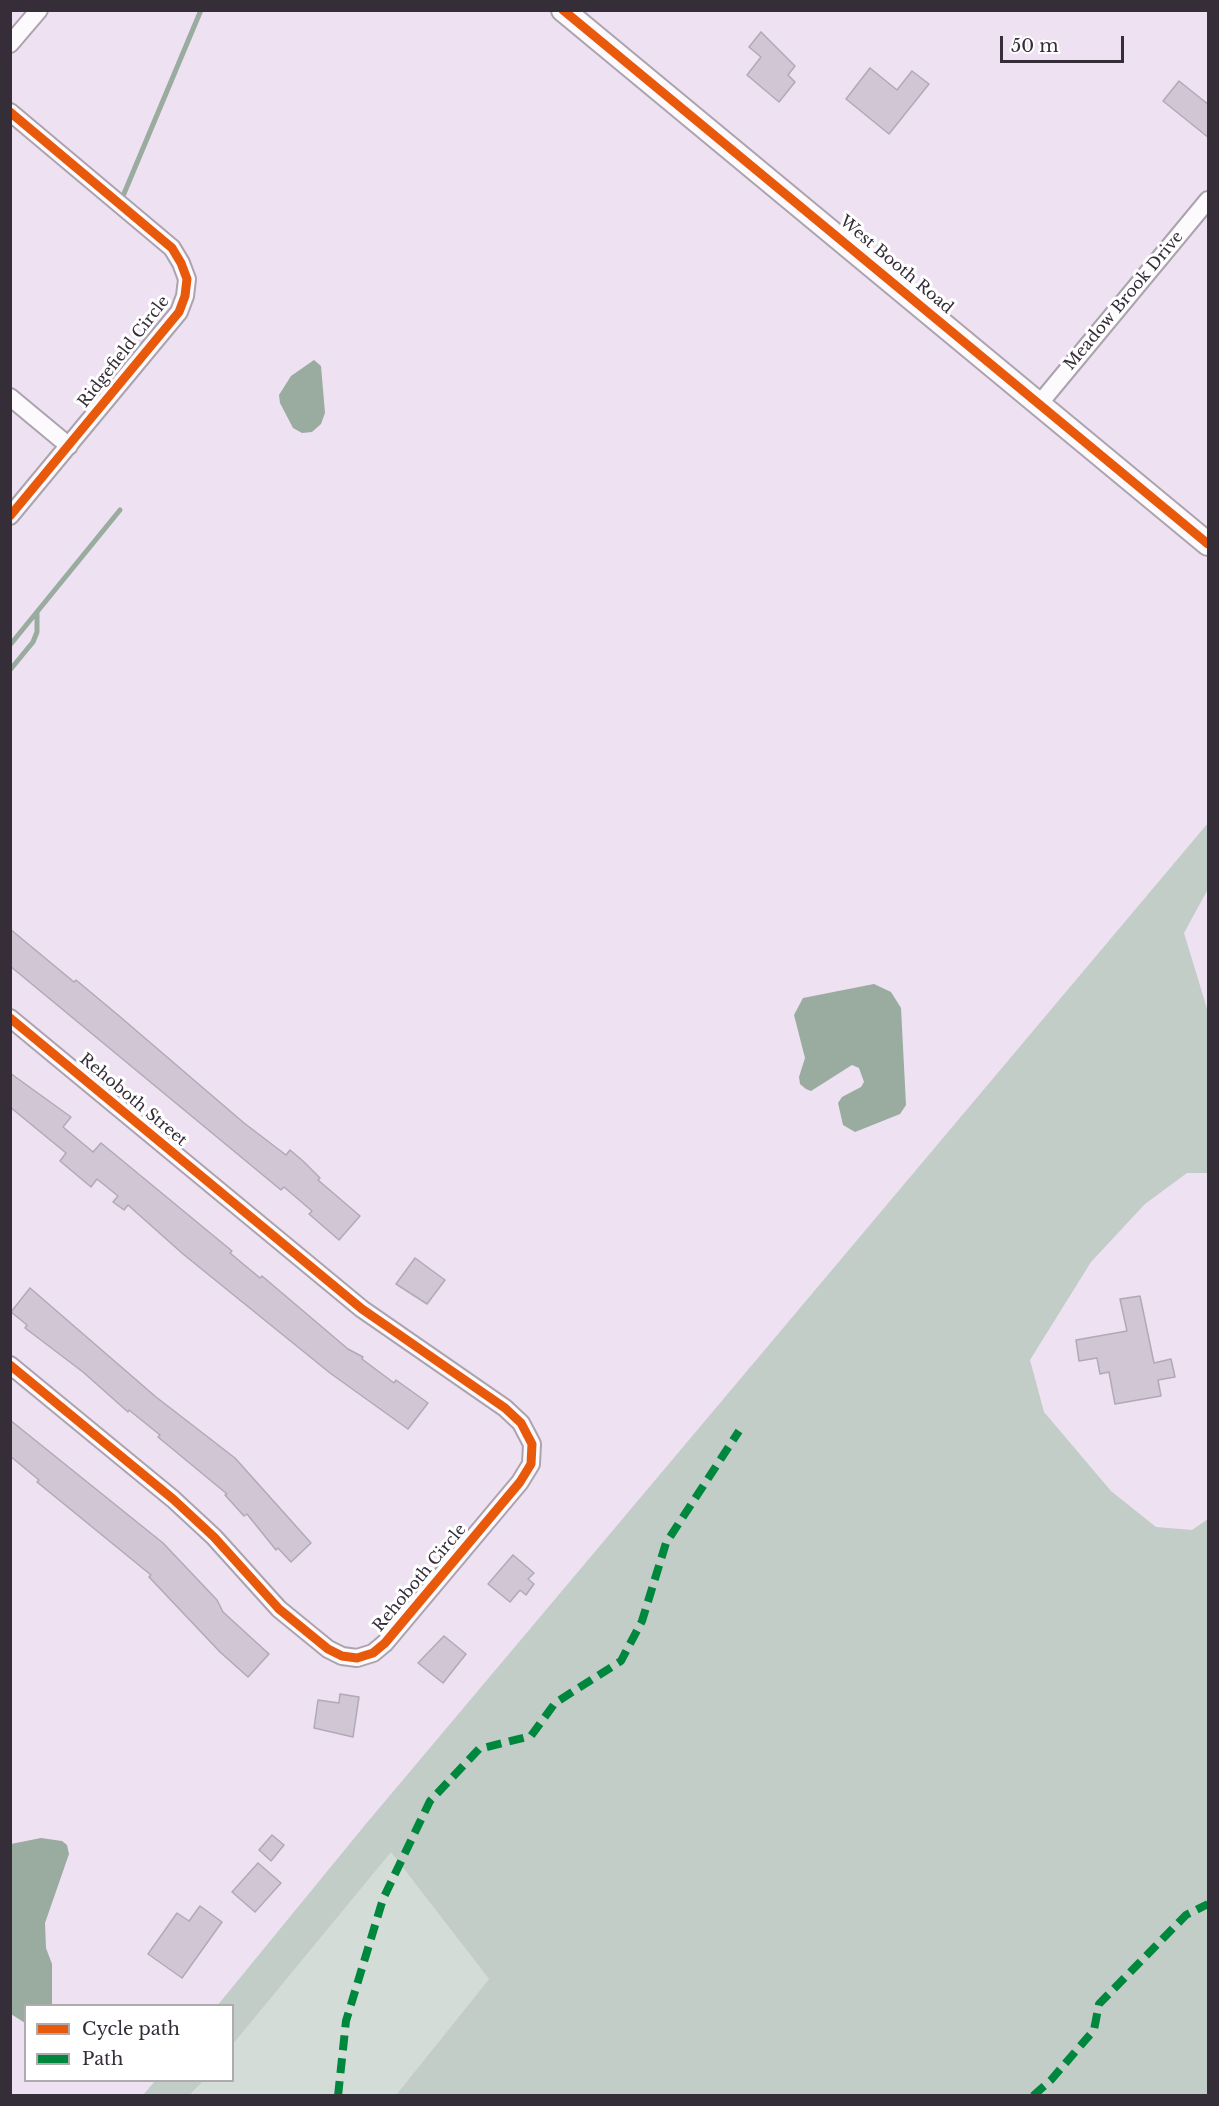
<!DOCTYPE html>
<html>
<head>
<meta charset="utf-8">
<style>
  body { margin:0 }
  #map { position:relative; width:1219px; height:2106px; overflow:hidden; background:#ede1f2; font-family:"Libre Baskerville",serif }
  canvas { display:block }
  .frame { position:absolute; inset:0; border:12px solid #352d38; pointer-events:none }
  .legend { position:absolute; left:24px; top:2004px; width:210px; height:78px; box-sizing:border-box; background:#fff; border:2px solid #aeabaf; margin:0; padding:8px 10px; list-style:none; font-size:18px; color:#352d38 }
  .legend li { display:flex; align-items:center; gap:12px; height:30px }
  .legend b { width:30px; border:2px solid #aeabaf }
  .scale { position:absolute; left:1000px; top:36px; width:124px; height:27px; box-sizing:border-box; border:3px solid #352d38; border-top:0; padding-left:8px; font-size:18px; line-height:21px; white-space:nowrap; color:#352d38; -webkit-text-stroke:4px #fff; paint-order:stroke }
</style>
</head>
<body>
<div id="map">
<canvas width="1219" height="2106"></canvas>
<div class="frame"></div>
<ul class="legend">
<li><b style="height:8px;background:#e8590c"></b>Cycle path</li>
<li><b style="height:8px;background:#00873e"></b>Path</li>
</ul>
<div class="scale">50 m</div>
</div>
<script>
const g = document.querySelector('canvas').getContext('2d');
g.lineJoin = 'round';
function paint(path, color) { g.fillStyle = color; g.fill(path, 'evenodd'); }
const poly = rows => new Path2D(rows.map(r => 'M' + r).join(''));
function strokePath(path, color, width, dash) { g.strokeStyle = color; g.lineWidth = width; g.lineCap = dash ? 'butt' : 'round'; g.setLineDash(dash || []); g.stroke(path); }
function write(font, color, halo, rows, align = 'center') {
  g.font = font + ' "Libre Baskerville",serif'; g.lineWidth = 6; g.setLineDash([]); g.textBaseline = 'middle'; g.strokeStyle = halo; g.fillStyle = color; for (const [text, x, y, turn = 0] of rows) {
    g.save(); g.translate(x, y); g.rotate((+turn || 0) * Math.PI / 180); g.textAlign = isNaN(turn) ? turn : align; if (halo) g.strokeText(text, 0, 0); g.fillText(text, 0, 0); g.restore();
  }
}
paint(poly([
  [391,1851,489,1979,396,2095,190,2096,203,2081,232,2080,233,2044]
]), '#d4dcd8');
paint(poly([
  [1208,823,1208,889,1184,933,1208,1012,1208,1173,1187,1173,1145,1204,1091,1262,1030,1360,1044,1412,1111,1491,1156,1527,1192,1530,1208,1519,1208,2095,396,2095,489,1979,391,1852,233,2044,232,2006,217,2006,365,1825],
  [155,2081,155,2080,203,2081,190,2095,143,2095]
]), '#c1cdc6');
paint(poly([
  [314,360,321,366,325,413,321,424,312,432,302,433,293,428,280,403,279,395,291,376],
  [874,984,891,992,901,1008,906,1105,900,1114,855,1132,843,1125,838,1103,842,1097,861,1087,864,1082,859,1068,852,1065,811,1091,806,1089,800,1084,799,1077,805,1058,794,1015,803,998],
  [41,1838,62,1841,67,1845,69,1854,45,1923,46,1948,52,1964,52,2005,26,2006,25,2023,11,2014,11,1844]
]), '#9aab9f');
strokePath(poly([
  [123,196,201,10],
  [10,645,120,510],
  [10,670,33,642,37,632,37,613]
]), '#9aab9f', 5);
const building = poly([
  [761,32,795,66,788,75,795,82,779,102,747,75,761,57,749,47,761,32],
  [870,68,897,90,912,71,929,84,889,134,846,99,870,68],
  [1179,81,1209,105,1209,138,1163,101,1179,81],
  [10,929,74,982,76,980,118,1015,244,1123,286,1155,290,1150,303,1161,320,1178,318,1180,360,1216,339,1240,309,1214,312,1211,284,1187,281,1190,10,966,10,929],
  [10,1073,71,1117,63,1127,93,1152,101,1143,232,1251,230,1253,260,1278,262,1276,348,1349,363,1357,362,1359,394,1383,396,1380,428,1403,408,1429,330,1373,183,1254,128,1205,124,1210,113,1202,118,1196,97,1179,91,1187,60,1161,66,1153,10,1107,10,1073],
  [415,1258,445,1280,427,1304,396,1284,415,1258],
  [30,1288,156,1397,235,1458,311,1543,291,1562,278,1548,276,1550,247,1514,244,1516,225,1495,227,1494,158,1437,160,1435,129,1410,128,1412,83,1372,25,1328,27,1325,11,1312,30,1288],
  [1140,1296,1154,1363,1171,1359,1175,1377,1158,1380,1161,1396,1115,1404,1109,1372,1100,1374,1097,1358,1079,1361,1076,1340,1127,1331,1120,1299,1140,1296],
  [10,1420,163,1543,217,1600,223,1612,269,1654,248,1677,220,1652,149,1577,151,1575,37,1482,39,1480,10,1456,10,1420],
  [513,1555,534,1573,528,1579,534,1584,526,1595,520,1590,510,1602,488,1584,513,1555],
  [444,1636,466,1654,443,1683,418,1663,444,1636],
  [340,1694,359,1697,353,1737,314,1728,318,1700,339,1703,340,1694],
  [272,1835,284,1845,271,1861,259,1850,272,1835],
  [258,1863,281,1883,255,1912,232,1892,258,1863],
  [200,1906,222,1922,182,1978,148,1954,177,1913,189,1921,200,1906]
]);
paint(building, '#d0c6d4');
strokePath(building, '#b2a9b6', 1.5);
const street = poly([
  [10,44,39,10],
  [10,112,172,248,181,263,187,279,185,296,179,312,10,516],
  [10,397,69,446],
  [1040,403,1208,200],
  [10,1018,362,1309,505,1408,521,1423,532,1444,531,1464,520,1482,385,1643,373,1653,357,1658,342,1656,328,1649,279,1609,214,1537,173,1499,10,1365]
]);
const secondary = poly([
  [563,10,1208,544]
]);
strokePath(street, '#aca3af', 20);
strokePath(secondary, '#aca3af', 26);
strokePath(street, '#fcfafd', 16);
strokePath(secondary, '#fcfafd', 22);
strokePath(poly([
  [338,2096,346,2021,383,1899,430,1801,479,1749,531,1736,555,1703,621,1661,642,1621,666,1543,739,1431],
  [1033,2096,1051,2080,1094,2030,1099,2004,1186,1915,1208,1904]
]), '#00873e', 8, [15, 8]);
strokePath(poly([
  [563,10,1208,544],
  [10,112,172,248,181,263,187,279,185,296,179,312,10,516],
  [10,1018,362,1309,505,1408,521,1423,532,1444,531,1464,520,1482,385,1643,373,1653,357,1658,342,1656,328,1649,279,1609,214,1537,173,1499,10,1365]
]), '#e8590c', 9);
write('16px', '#352d38', '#fff', [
  ["West Booth Road",896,265,40],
  ["Meadow Brook Drive",1124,301,-50],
  ["Ridgefield Circle",124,352,-52],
  ["Rehoboth Street",133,1100,40],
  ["Rehoboth Circle",420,1578,-50]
]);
</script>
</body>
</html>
